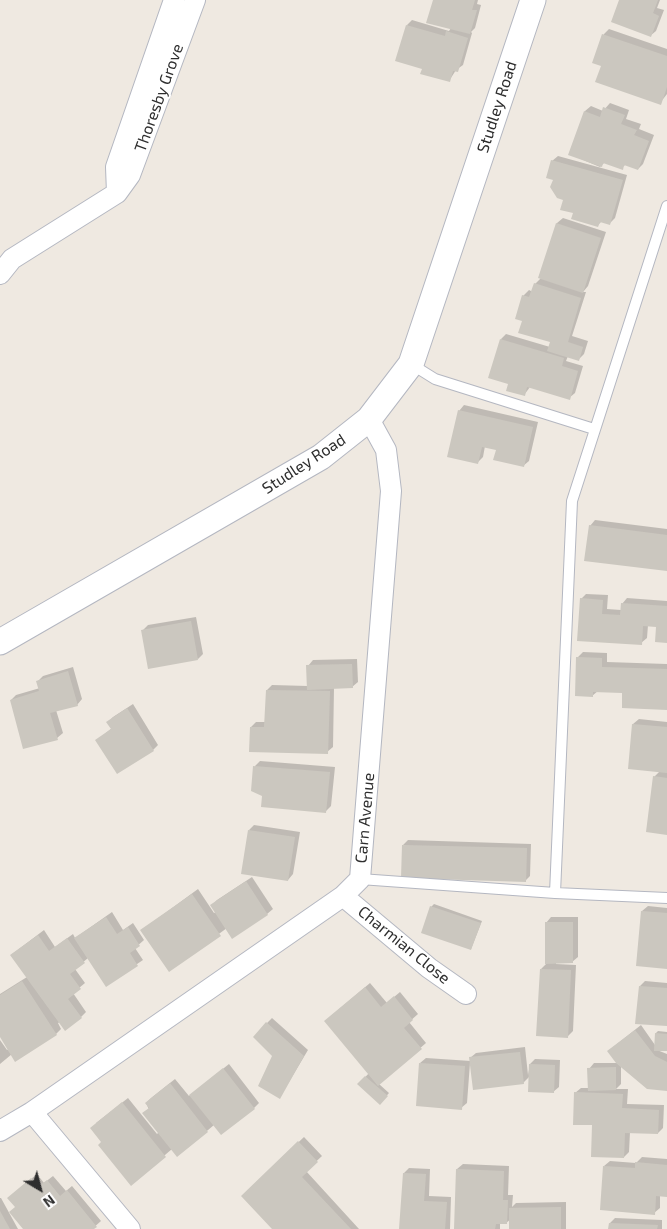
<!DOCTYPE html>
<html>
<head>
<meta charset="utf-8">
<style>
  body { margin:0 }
  #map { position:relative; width:667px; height:1229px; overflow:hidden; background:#efe9e1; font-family:"Exo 2",sans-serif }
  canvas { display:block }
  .north { position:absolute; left:15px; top:1164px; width:50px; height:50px; -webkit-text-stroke:4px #fff; paint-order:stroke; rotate:143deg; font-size:14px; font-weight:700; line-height:20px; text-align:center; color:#2e2e2e }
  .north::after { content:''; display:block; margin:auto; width:18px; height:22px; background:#2e2e2e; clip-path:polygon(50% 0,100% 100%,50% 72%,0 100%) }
</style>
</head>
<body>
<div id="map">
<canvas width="667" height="1229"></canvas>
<div class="north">N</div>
</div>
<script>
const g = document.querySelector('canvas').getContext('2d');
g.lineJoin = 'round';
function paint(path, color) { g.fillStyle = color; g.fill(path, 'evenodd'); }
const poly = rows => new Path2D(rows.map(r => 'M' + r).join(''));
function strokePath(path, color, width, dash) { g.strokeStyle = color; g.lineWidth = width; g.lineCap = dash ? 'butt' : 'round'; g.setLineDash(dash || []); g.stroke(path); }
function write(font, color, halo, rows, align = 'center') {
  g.font = font + ' "Exo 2",sans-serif'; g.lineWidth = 4; g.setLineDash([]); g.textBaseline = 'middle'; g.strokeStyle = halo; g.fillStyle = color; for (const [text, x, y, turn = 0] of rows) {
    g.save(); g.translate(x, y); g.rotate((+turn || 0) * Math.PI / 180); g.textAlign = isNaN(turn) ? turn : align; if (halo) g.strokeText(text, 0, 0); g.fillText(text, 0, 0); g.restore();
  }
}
paint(poly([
  [434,0,478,0,477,4,481,5,475,28,471,32,472,33,463,65,456,70,449,81,423,68,407,25,412,20,449,31,451,28],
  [621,0,660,0,657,8,664,10,656,31,650,36],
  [609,29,667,49,667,94,660,103,603,66,593,62,604,34],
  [610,103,629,110,626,119,641,124,639,129,654,135,643,164,638,169,626,164,622,168,605,162,600,167,569,154,585,111,591,106,603,111],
  [558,156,627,175,615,218,610,223,602,221,598,225,575,212,554,179,552,161],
  [563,218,606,232,588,286,583,292,586,292,572,336,588,341,584,354,578,360,568,356,566,361,583,366,575,393,569,398,530,387,524,395,510,383,501,339,506,334,550,347,551,341,524,320,523,296,529,290,533,292,535,284,541,278,539,277,557,223],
  [464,405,538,422,529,461,523,466,498,449,485,446,483,457,477,463,459,411],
  [595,520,667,529,667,569,590,526],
  [586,594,608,595,607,609,621,610,622,604,627,598,667,601,667,642,658,626,648,625,647,638,641,643,581,599],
  [196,617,203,654,198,659,142,631,148,625],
  [583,652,607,653,607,662,667,664,667,708,624,692,598,691,592,696,577,658],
  [357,659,358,682,352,687,334,688,333,747,327,752,251,727,256,722,266,722,267,690,272,685,308,686,308,666,313,660],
  [73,667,82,699,77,705,56,710,63,733,57,738,11,700,16,695,40,688,38,681,43,676],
  [133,704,158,745,153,750,97,740,112,728,108,722,113,717],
  [639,719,667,722,667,833,654,777,660,771,629,768,633,724],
  [260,761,335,767,331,806,326,811,264,795,255,766],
  [254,825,300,832,293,874,288,880,249,830],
  [408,840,531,844,530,876,525,881,403,845],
  [252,877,273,909,267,914,227,928,169,970,142,930,198,889,214,913,216,912,212,905,217,900],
  [434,904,482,921,471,949,431,907],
  [648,906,667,908,667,968,642,911],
  [112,912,123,930,133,923,144,940,135,948,143,960,106,985,88,958,75,969,85,983,73,993,86,1012,81,1017,60,1022,58,1023,61,1029,56,1034,12,1054,0,1064,0,1040,7,1050,9,1049,0,1035,0,994,27,977,11,955,44,930,55,947,73,934,75,938],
  [551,917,578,917,578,957,572,962,556,962,556,964,576,965,573,1031,567,1037,541,969,548,962,546,923],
  [645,981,667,983,667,1025,640,986],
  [370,983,387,1003,400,992,418,1014,409,1022,426,1043,379,1084,389,1093,380,1103,359,1084,369,1073,331,1016],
  [272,1018,308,1050,280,1097,267,1023],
  [641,1025,655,1045,656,1033,658,1031,667,1032,667,1050,657,1050,667,1054,667,1090,621,1066,621,1084,616,1089,628,1089,627,1104,664,1105,663,1128,658,1133,630,1132,629,1152,624,1157,593,1124,575,1093,581,1088,589,1088,589,1069,594,1063,617,1063,608,1051],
  [525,1047,528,1075,530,1064,535,1059,560,1060,559,1087,553,1092,530,1076,523,1083,470,1063,467,1103,461,1108,420,1063,426,1058,471,1061,470,1058,476,1053],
  [229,1064,259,1103,254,1108,214,1125,177,1156,172,1149,131,1184,102,1142,96,1123,128,1098,157,1134,159,1132,146,1103,151,1098,175,1079,189,1096],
  [304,1137,322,1156,306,1171,359,1229,274,1229,242,1196],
  [642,1157,667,1159,667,1195,660,1195,660,1208,654,1213,604,1166,610,1161,636,1163],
  [463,1164,509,1166,508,1195,513,1195,512,1207,516,1203,566,1202,566,1229,511,1229,511,1219,506,1223,500,1223,500,1229,455,1229,457,1169],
  [409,1168,430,1169,429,1196,451,1197,450,1229,401,1229,404,1173],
  [37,1174,44,1183,53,1176,66,1191,72,1186,101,1221,92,1229,24,1229,16,1207,14,1193],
  [0,1198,1,1198,18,1229,0,1229],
  [615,1218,662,1220,662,1229,610,1229,610,1223]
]), '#0003');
paint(poly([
  [433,0,475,0,472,10,477,10,470,34,426,23],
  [619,0,658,0,653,13,659,16,651,37,611,22],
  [406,25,445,36,446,31,468,38,458,72,453,71,450,82,420,74,422,69,395,61],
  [602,34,667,56,667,87,661,105,595,82,601,66,592,63],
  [603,107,625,115,621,124,637,130,634,135,649,141,638,170,624,165,623,170,603,163,602,167,568,155,584,111,600,117],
  [551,160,623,180,610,225,600,222,598,227,571,219,573,213,560,210,563,200,557,198,550,187,553,180,546,178],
  [556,223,601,238,583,293,538,278],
  [534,283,581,298,568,342,583,347,579,361,547,351,550,342,518,333,522,321,515,319,522,295,529,297],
  [500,339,564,358,562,366,578,371,570,400,527,387,525,396,506,391,508,384,488,378],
  [458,410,533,427,524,467,493,460,496,450,482,447,478,464,447,457],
  [589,525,667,535,667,571,584,561],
  [580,598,603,600,602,614,620,615,621,603,667,606,667,643,655,642,656,627,643,626,642,645,577,641],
  [191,621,198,660,148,669,141,630],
  [576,657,602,658,602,667,667,669,667,710,622,708,622,693,593,692,593,697,575,696],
  [352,664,353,688,307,690,306,665],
  [68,671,78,706,50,713,58,740,23,749,10,700,39,691,36,681],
  [266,690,330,691,328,754,249,752,250,727,264,727],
  [127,708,154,751,117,774,95,740,111,729,106,722],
  [632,724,667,727,667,773,628,769],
  [253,766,330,772,326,813,261,807,262,796,251,791],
  [653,776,667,778,667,835,646,832],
  [248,830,295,837,288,881,241,874],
  [402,845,527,848,526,882,401,878],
  [246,881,268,915,232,939,210,905],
  [192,894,221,936,169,972,140,930],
  [430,906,481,923,471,950,421,933],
  [641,911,667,913,667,969,636,966],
  [106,917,117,934,128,927,140,946,130,953,138,966,106,987,74,938],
  [545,922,573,922,573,963,545,964],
  [38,935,49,951,67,938,85,963,70,974,81,989,68,999,82,1018,65,1031,10,955],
  [540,969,571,970,568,1038,536,1036],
  [22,981,57,1035,15,1062,0,1037,0,995],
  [639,986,667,988,667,1026,635,1024],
  [365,987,381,1007,394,996,413,1020,404,1028,422,1049,378,1086,324,1021],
  [266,1022,304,1056,280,1099,258,1086,272,1056,253,1037],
  [635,1030,655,1056,667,1062,667,1091,647,1089,616,1063,607,1051],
  [655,1033,667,1034,667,1051,654,1051],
  [520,1052,524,1084,473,1090,469,1057],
  [419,1063,465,1066,462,1110,416,1106],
  [529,1064,555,1065,554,1093,528,1092],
  [616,1067,616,1090,588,1091,587,1068],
  [223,1068,255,1109,221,1135,189,1095],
  [365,1076,388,1096,380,1105,357,1084],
  [170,1083,208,1132,177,1157,142,1113,149,1108,145,1103],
  [574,1092,623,1094,622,1108,659,1110,658,1134,625,1133,624,1158,591,1157,592,1125,573,1125],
  [122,1102,166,1157,131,1186,98,1145,101,1142,90,1128],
  [298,1141,318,1162,302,1177,351,1229,272,1229,241,1196],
  [635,1162,667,1165,667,1197,656,1196,655,1215,600,1210,603,1166,635,1168],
  [456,1169,504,1171,503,1200,508,1200,507,1224,496,1224,495,1229,454,1229],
  [403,1173,426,1174,424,1201,447,1202,445,1229,399,1229],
  [31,1178,38,1187,47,1180,60,1196,67,1190,97,1227,94,1229,23,1229,9,1212,15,1207,7,1198],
  [561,1207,561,1229,509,1229,509,1208],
  [0,1211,10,1229,0,1229],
  [609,1223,658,1225,657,1229,608,1229]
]), '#cbc7bf');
const service = poly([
  [411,364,435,379,594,429],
  [360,879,555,893,667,898],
  [555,893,572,501,667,206]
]);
const minor = poly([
  [117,193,116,167,174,0],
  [0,274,12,259,117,193,130,175,195,0],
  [343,896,429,968,466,994],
  [0,1131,32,1112],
  [130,1229,32,1112,343,896,360,879,391,491,386,450,369,419]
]);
const tertiary = poly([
  [0,642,321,457,369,419,411,364,533,0]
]);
strokePath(service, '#b4b7c1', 12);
strokePath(minor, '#b4b7c1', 22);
strokePath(tertiary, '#b4b7c1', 27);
strokePath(service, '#fff', 10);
strokePath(minor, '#fff', 20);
strokePath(tertiary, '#fff', 25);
write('16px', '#2e2e2e', '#fff', [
  ["Thoresby Grove",159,98,-70],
  ["Studley Road",497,107,-72],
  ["Studley Road",304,464,-33],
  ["Carn Avenue",365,818,-85],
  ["Charmian Close",404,945,39]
]);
</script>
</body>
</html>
